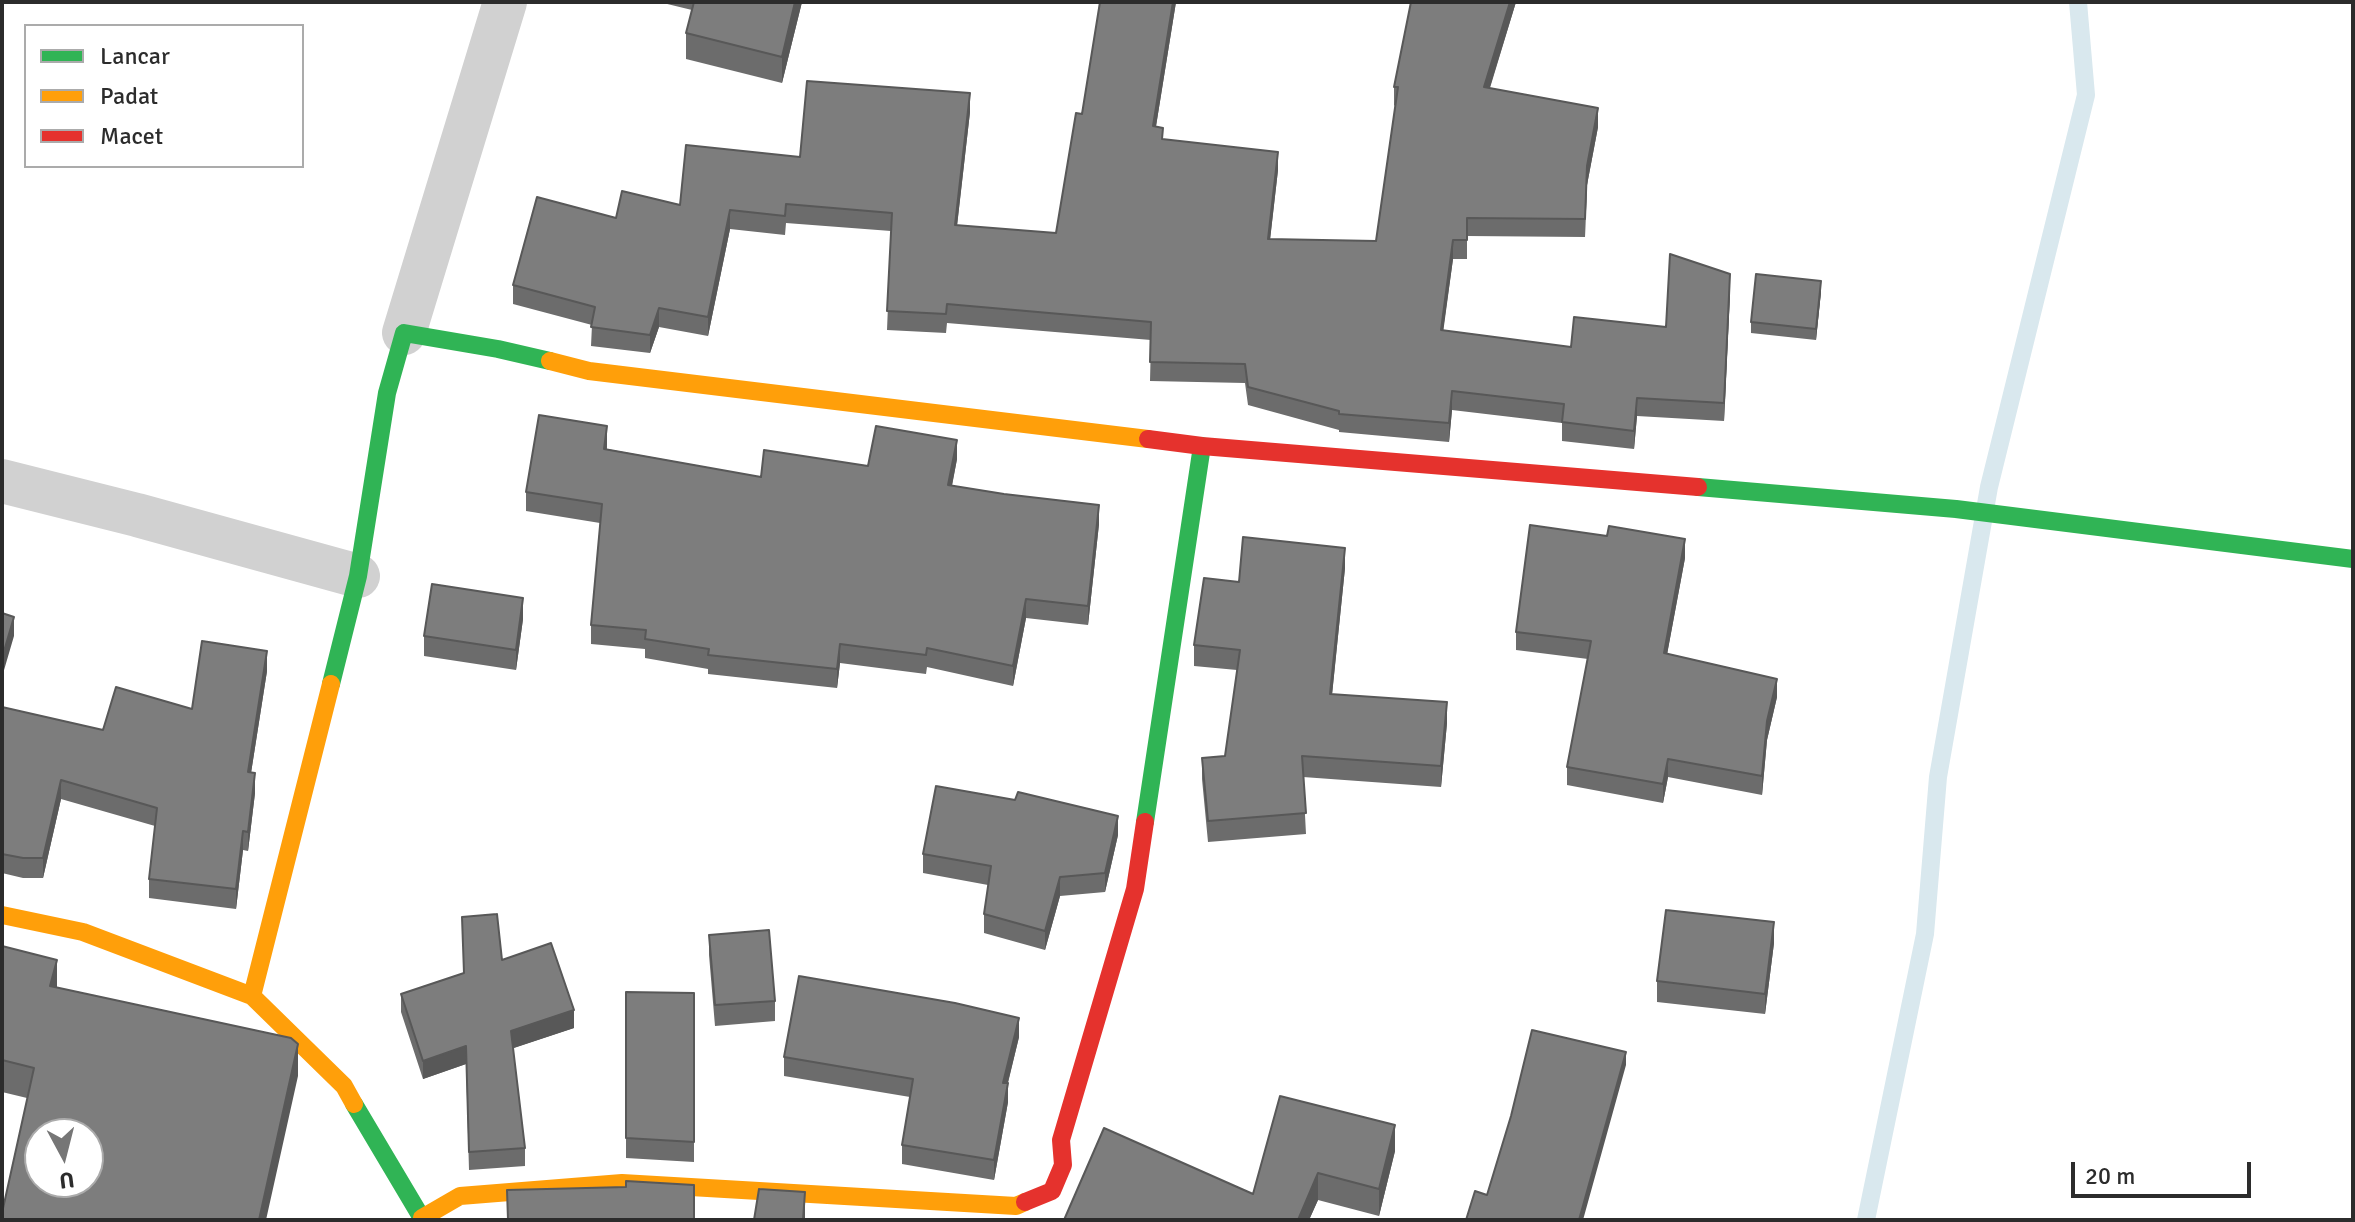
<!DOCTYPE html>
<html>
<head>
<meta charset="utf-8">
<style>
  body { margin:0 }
  #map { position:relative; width:2355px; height:1222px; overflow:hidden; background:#fff; font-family:Signika,sans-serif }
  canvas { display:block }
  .frame { position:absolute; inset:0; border:4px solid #2c2c2c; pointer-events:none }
  .legend { position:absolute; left:24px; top:24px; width:280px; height:144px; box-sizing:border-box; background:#fff; border:2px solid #ababab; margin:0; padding:10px 14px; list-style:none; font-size:24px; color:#2c2c2c }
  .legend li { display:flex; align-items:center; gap:16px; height:40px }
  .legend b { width:40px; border:2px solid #ababab }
  .north { position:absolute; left:24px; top:1118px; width:80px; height:80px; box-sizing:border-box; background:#fff; border:2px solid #ababab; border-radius:50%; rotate:173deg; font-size:22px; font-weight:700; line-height:32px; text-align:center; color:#2c2c2c }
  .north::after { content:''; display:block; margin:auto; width:28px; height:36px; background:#767676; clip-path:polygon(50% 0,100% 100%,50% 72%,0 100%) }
  .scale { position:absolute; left:2071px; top:1162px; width:180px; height:36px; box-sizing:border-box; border:4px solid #2c2c2c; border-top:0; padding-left:10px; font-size:24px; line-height:28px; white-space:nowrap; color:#2c2c2c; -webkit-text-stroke:6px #fff; paint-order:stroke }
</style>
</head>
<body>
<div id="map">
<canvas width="2355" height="1222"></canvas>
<div class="frame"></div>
<ul class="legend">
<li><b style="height:10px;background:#30b455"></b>Lancar</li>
<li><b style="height:10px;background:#ff9f0a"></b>Padat</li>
<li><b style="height:10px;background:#e5322d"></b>Macet</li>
</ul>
<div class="north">U</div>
<div class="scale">20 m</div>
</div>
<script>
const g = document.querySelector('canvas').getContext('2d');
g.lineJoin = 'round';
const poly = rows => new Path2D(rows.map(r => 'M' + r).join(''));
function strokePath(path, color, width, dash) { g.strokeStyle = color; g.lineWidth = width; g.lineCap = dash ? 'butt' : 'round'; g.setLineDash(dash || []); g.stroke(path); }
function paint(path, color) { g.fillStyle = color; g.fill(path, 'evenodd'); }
strokePath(poly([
  [1866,1220,1925,934,1938,777,1989,487,2086,95,2078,2]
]), '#d9e8ee', 18);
strokePath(poly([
  [404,333,505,2],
  [2,481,137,515,358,576]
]), '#d1d1d1', 44);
strokePath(poly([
  [1698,487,1956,509,2353,559],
  [331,684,358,576,387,393,404,333,498,349,550,361],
  [1145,822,1202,446],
  [354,1104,423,1220]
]), '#30b455', 18);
strokePath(poly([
  [550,361,589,371,1148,439],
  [2,915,83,932,252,996,344,1086,354,1104],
  [252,996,331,684],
  [422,1218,460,1196,622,1183,1016,1206,1025,1202]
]), '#ff9f0a', 18);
strokePath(poly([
  [1148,439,1202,446,1698,487],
  [1025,1202,1052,1191,1063,1165,1061,1140,1135,889,1145,822]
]), '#e5322d', 18);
paint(poly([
  [659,2,802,2,782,83,686,59,686,33,692,10],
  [1100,2,1176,2,1156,126,1163,139,1278,170,1270,239,1376,241,1395,106,1394,105,1394,87,1516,2,1490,88,1598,127,1587,185,1585,237,1467,236,1467,259,1453,259,1443,330,1571,347,1666,327,1730,293,1724,421,1637,416,1634,449,1562,441,1562,423,1452,410,1449,442,1339,432,1339,430,1248,405,1245,383,1150,381,1151,340,947,323,946,333,887,330,891,231,786,223,785,235,730,229,708,336,659,327,650,353,591,346,592,325,513,304,513,285,616,218,680,205,800,157,970,112,957,225,1056,233,1082,114],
  [1821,292,1816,340,1751,333,1751,322],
  [607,445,607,449,761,477,868,466,957,459,952,486,1099,524,1088,625,1026,618,1013,686,927,667,926,674,840,663,837,688,708,674,708,669,645,658,645,649,591,644,591,625,600,523,526,511,526,492],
  [1685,558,1667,654,1777,697,1767,740,1762,795,1668,777,1663,803,1567,785,1567,767,1588,659,1516,650,1516,632],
  [1345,568,1332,694,1447,723,1441,787,1303,777,1306,834,1208,842,1202,779,1202,758,1225,756,1237,670,1194,666,1194,645,1239,582],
  [523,619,516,670,424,656,424,636],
  [267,671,251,773,255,793,248,851,243,850,236,909,149,898,149,879,155,826,61,799,43,878,23,878,2,873,2,707,103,730,192,709],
  [1118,835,1105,892,1060,896,1045,950,984,933,984,914,988,885,923,873,923,854],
  [709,935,775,1001,775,1021,715,1026,709,955],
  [1774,943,1765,1014,1657,1002,1657,981],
  [2,946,57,987,298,1076,27,1098,2,1092],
  [502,960,574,1028,513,1048,525,1148,525,1166,469,1170,466,1064,423,1079,401,1012,401,994],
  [626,992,694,993,694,1162,626,1158],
  [1019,1037,1008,1083,1008,1102,994,1180,902,1164,902,1145,910,1097,784,1076,784,1057],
  [1280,1096,1395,1151,1379,1216,1318,1200,1309,1220,1064,1220,1253,1194]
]), '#6c6c6c');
paint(poly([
  [795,2,802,2,782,83,782,57],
  [1173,2,1176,2,1153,145,1153,126],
  [1510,2,1516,2,1484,106,1484,87],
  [970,93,970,112,955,244,955,225],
  [1598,108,1598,127,1587,185,1585,237,1587,166],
  [1278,152,1278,170,1268,258,1268,239],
  [730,210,730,229,708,336,708,317],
  [1453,240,1453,259,1441,348,1441,330],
  [1730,274,1730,293,1724,421,1724,403],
  [1821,281,1821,292,1816,340,1816,329],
  [659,308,659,327,650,353,650,335],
  [1452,391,1452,410,1449,442,1449,423],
  [1637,398,1637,416,1634,449,1634,431],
  [607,426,607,445,604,468,604,449],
  [957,440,957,459,948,505,948,485],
  [1099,505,1099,524,1088,625,1088,606],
  [1685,539,1685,558,1664,671,1664,653],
  [1345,548,1345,568,1330,715,1330,694],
  [523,598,523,619,516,670,516,650],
  [1026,599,1026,618,1013,686,1013,666],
  [14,617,14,636,2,677,2,658],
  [840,644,840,663,837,688,837,669],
  [267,651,267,671,248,792,248,772],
  [1777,679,1777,697,1767,740,1762,795,1762,776,1767,721],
  [1447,702,1447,723,1441,787,1441,766],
  [1668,759,1668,777,1663,803,1663,784],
  [255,773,255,793,248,851,248,832],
  [61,780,61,799,43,878,43,858],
  [1118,816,1118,835,1105,892,1105,873],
  [243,831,243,850,236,909,236,889],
  [1060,877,1060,896,1045,950,1045,931],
  [1774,922,1774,943,1765,1014,1765,994],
  [57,960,57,991,50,986],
  [574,1010,574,1028,511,1049,511,1031],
  [1019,1018,1019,1037,1003,1102,1003,1083],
  [298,1044,298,1076,266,1220,259,1220],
  [466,1046,466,1064,423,1079,423,1061],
  [1626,1052,1626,1065,1583,1220,1579,1220],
  [1008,1083,1008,1102,994,1180,994,1160],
  [1395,1125,1395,1151,1379,1216,1379,1189],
  [1318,1173,1318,1200,1309,1220,1298,1220],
  [805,1192,805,1220,803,1220]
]), '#585858');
const building = poly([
  [694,2,795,2,782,57,686,33,694,2],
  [1100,2,1173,2,1153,126,1163,128,1162,139,1278,152,1268,239,1376,241,1398,87,1394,87,1411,2,1510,2,1484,87,1598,108,1587,166,1585,219,1467,218,1467,240,1453,240,1441,330,1571,347,1574,317,1666,327,1670,254,1730,274,1724,403,1637,398,1634,431,1562,422,1564,404,1452,391,1449,423,1339,414,1339,411,1248,387,1245,364,1150,362,1151,322,947,304,946,314,887,311,892,213,786,204,785,216,730,210,708,317,659,308,650,335,591,327,595,307,513,285,537,197,616,218,622,191,680,205,686,145,800,157,807,81,970,93,955,225,1056,233,1076,113,1082,114,1100,2],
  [1756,274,1821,281,1816,329,1751,322,1756,274],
  [539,415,607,426,604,449,761,477,764,450,868,466,876,426,957,440,948,485,1004,494,1099,505,1088,606,1026,599,1013,666,927,648,926,655,840,644,837,669,708,655,709,649,645,639,646,630,591,625,602,504,526,492,539,415],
  [1530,525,1607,536,1609,526,1685,539,1664,653,1777,679,1767,721,1762,776,1668,759,1663,784,1567,767,1591,641,1516,632,1530,525],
  [1243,537,1345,548,1330,694,1447,702,1441,766,1302,756,1306,813,1208,821,1202,758,1225,756,1240,650,1194,645,1204,578,1239,582,1243,537],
  [432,584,523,598,516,650,424,636,432,584],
  [2,613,14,617,2,658,2,613],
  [202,641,267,651,248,772,255,773,248,832,243,831,236,889,149,879,157,808,61,780,43,858,23,858,2,854,2,707,103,730,116,687,192,709,202,641],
  [936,786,1015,800,1018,792,1118,816,1105,873,1060,877,1045,931,984,914,991,866,923,854,936,786],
  [1666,910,1774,922,1765,994,1657,981,1666,910],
  [497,914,502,960,551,943,574,1010,511,1031,525,1148,469,1152,466,1046,423,1061,401,994,464,973,462,917,497,914],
  [769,930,775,1001,715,1005,709,935,769,930],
  [2,946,57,960,50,986,291,1038,298,1044,259,1220,2,1220,2,1213,34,1068,2,1060,2,946],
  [40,1134,88,1134,88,1182,40,1182,40,1134],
  [799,976,955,1003,1019,1018,1003,1083,1008,1083,994,1160,902,1145,913,1079,784,1057,799,976],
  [626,992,694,993,694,1142,626,1138,626,992],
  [1532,1030,1626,1052,1579,1220,1466,1220,1475,1191,1487,1195,1511,1116,1532,1030],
  [1280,1096,1395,1125,1379,1189,1318,1173,1298,1220,1064,1220,1104,1128,1253,1194,1280,1096],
  [626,1181,694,1185,694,1220,508,1220,507,1190,626,1187,626,1181],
  [759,1189,805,1192,803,1220,754,1220,759,1189]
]);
paint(building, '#7d7d7d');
strokePath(building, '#585858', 2);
</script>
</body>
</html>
